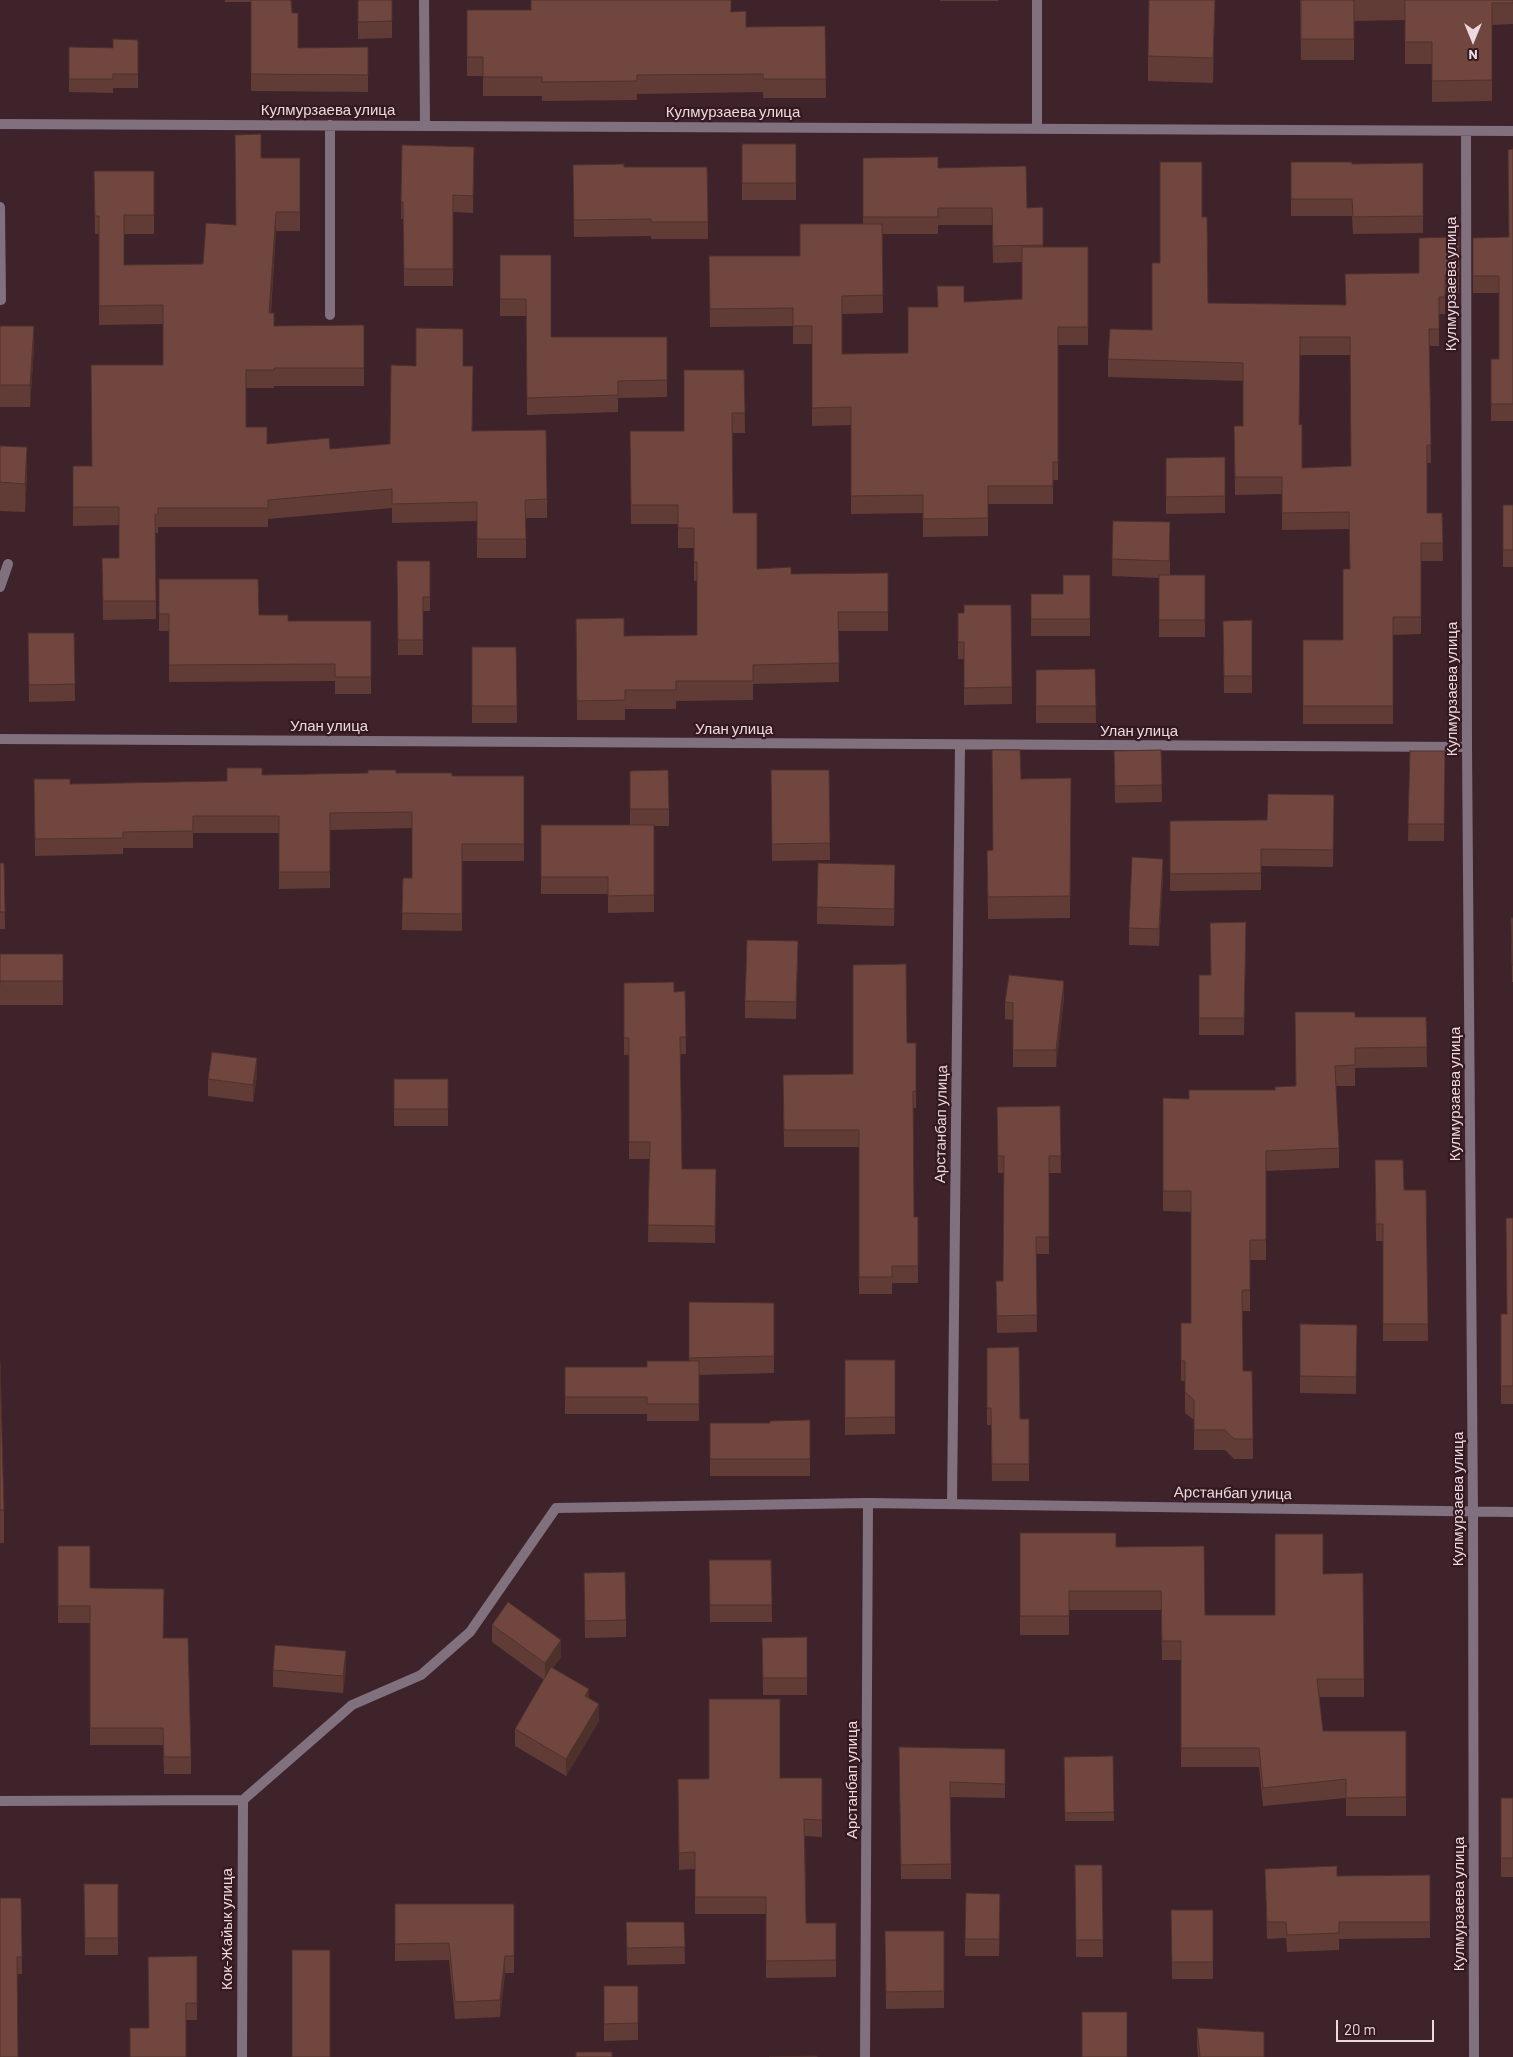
<!DOCTYPE html>
<html>
<head>
<meta charset="utf-8">
<style>
  body { margin:0 }
  #map { position:relative; width:1513px; height:2057px; overflow:hidden; background:#3e232b; font-family:Barlow,sans-serif }
  canvas { display:block }
  .north { position:absolute; left:1448px; top:15px; width:50px; height:50px; -webkit-text-stroke:4px #341921; paint-order:stroke; rotate:180deg; font-size:14px; font-weight:700; line-height:20px; text-align:center; color:#ecd9de }
  .north::after { content:''; display:block; margin:auto; width:18px; height:22px; background:#ecd9de; clip-path:polygon(50% 0,100% 100%,50% 72%,0 100%) }
  .scale { position:absolute; left:1336px; top:2020px; width:98px; height:22px; box-sizing:border-box; border:2px solid #ecd9de; border-top:0; padding-left:6px; font-size:15px; line-height:18px; white-space:nowrap; color:#ecd9de; -webkit-text-stroke:4px #341921; paint-order:stroke }
</style>
</head>
<body>
<div id="map">
<canvas width="1513" height="2057"></canvas>
<div class="north">N</div>
<div class="scale">20 m</div>
</div>
<script>
const g = document.querySelector('canvas').getContext('2d');
g.lineJoin = 'round';
const poly = rows => new Path2D(rows.map(r => 'M' + r).join(''));
function strokePath(path, color, width, dash) { g.strokeStyle = color; g.lineWidth = width; g.lineCap = dash ? 'butt' : 'round'; g.setLineDash(dash || []); g.stroke(path); }
function paint(path, color) { g.fillStyle = color; g.fill(path, 'evenodd'); }
function write(font, color, halo, rows, align = 'center') {
  g.font = font + ' Barlow,sans-serif'; g.lineWidth = 4.5; g.setLineDash([]); g.textBaseline = 'middle'; g.strokeStyle = halo; g.fillStyle = color; for (const [text, x, y, turn = 0] of rows) {
    g.save(); g.translate(x, y); g.rotate((+turn || 0) * Math.PI / 180); g.textAlign = isNaN(turn) ? turn : align; if (halo) g.strokeText(text, 0, 0); g.fillText(text, 0, 0); g.restore();
  }
}
strokePath(poly([
  [424,0,425,125],
  [1037,0,1037,129],
  [0,124,1513,131],
  [330,125,330,315],
  [1466,131,1467,747,1473,1512,1474,2057],
  [0,207,1,300],
  [0,587,8,564],
  [0,739,1467,747],
  [952,1504,960,745],
  [0,1801,243,1800,352,1705,421,1675,470,1632,556,1508,868,1503,1513,1512],
  [242,2057,243,1800],
  [865,2057,868,1503]
]), '#81717e', 10);
paint(poly([
  [225,0,291,0,292,13,298,48,368,47,368,92,251,91,251,2,225,2],
  [358,0,392,0,392,38,358,39],
  [940,0,998,0,998,1,940,1],
  [1215,0,1213,83,1148,81,1148,56],
  [1300,0,1513,0,1513,24,1492,25,1492,101,1432,102,1432,64,1405,64,1405,20,1354,21,1354,60,1301,60],
  [467,10,731,12,746,27,825,26,826,98,763,98,763,92,637,94,637,100,542,101,542,96,483,96,483,76,467,76],
  [138,40,138,88,113,88,113,93,69,92,69,47,113,48],
  [742,144,796,144,796,200,742,200],
  [402,145,474,147,473,213,453,212,453,286,404,286,403,219,401,219],
  [1513,149,1513,421,1491,421,1491,359,1499,359,1499,293,1473,293,1473,238,1509,237],
  [261,158,300,158,300,231,276,231,271,313,274,326,364,325,364,386,274,386,274,388,246,388,246,427,267,444,330,449,390,444,463,366,472,431,547,499,547,518,526,518,526,558,477,558,477,521,392,523,392,508,268,519,268,527,158,527,158,533,155,533,156,619,103,620,102,558,119,558,119,525,73,526,73,466,92,466,163,365,163,324,99,325,99,234,95,234,94,171,154,171,154,234,124,234,124,265,203,264,236,225],
  [863,158,938,168,1027,208,1043,207,1043,247,1088,247,1088,345,1058,345,1058,480,1053,480,1053,504,988,504,988,536,923,537,923,513,851,514,851,425,812,426,812,344,793,344,793,326,710,327,709,256,800,256,863,224],
  [938,225,992,225,993,263,1022,262,1022,299,964,302,937,307,908,353,842,354,842,314,883,313,882,234,938,234],
  [1291,162,1352,164,1423,163,1423,233,1353,234,1352,216,1291,216],
  [573,165,624,167,707,167,708,239,651,239,651,236,574,237],
  [1202,217,1208,303,1346,305,1419,273,1459,237,1459,293,1445,293,1445,314,1439,314,1439,346,1429,346,1431,463,1427,463,1427,513,1442,513,1443,561,1421,561,1421,634,1393,635,1393,724,1303,724,1303,640,1343,640,1350,569,1349,529,1282,530,1282,494,1235,495,1234,426,1243,426,1243,381,1108,377,1108,359,1152,330,1160,263],
  [1300,355,1350,355,1351,466,1302,468,1299,425],
  [500,255,551,337,667,337,667,397,618,398,618,412,527,415,526,316,500,316],
  [0,326,34,348,30,407,0,407],
  [744,370,745,433,732,433,733,513,757,569,791,574,888,573,888,631,838,631,839,682,753,684,753,700,676,701,676,709,625,709,625,720,577,720,576,619,624,636,697,635,697,581,694,581,694,548,678,548,678,524,631,524,630,431,684,431],
  [0,446,27,475,25,512,0,511],
  [1225,457,1225,513,1166,514,1166,458],
  [1503,505,1513,505,1513,567,1503,567],
  [1113,521,1170,522,1170,575,1205,575,1205,637,1159,637,1159,578,1112,576],
  [397,561,430,561,430,611,423,611,423,655,398,655],
  [1090,575,1090,636,1031,636,1031,594,1063,594],
  [159,579,259,615,288,621,371,621,371,694,335,694,335,681,169,682,169,631,159,631],
  [964,605,1011,605,1012,704,964,705,964,659,958,659,958,613,964,613],
  [1252,620,1252,693,1224,693,1223,621],
  [28,633,74,633,75,701,29,702],
  [472,647,516,647,517,723,472,723],
  [1095,669,1096,723,1036,723,1036,670],
  [1161,750,1162,802,1115,803,1114,751],
  [1410,751,1445,751,1444,841,1408,841],
  [771,770,829,770,830,860,772,861],
  [630,771,669,809,669,826,654,826,654,912,608,913,608,894,541,894,541,825,630,825],
  [396,773,452,776,524,776,524,861,462,861,462,931,402,930,403,878,412,878,412,828,330,830,330,888,279,889,279,833,193,833,193,848,123,848,123,854,35,856,34,779,70,784,227,781,262,775],
  [1071,778,1070,918,988,919,987,851,993,850,1021,779],
  [1334,795,1333,867,1261,866,1261,890,1170,891,1170,821,1267,820],
  [0,863,4,863,5,929,0,929],
  [1163,876,1159,946,1129,945,1129,928],
  [895,882,894,926,817,924,817,907],
  [1511,918,1513,918,1513,982,1512,982],
  [1246,922,1244,1035,1199,1035,1199,975,1210,975],
  [798,941,796,1019,745,1018,745,1001],
  [0,954,63,954,63,1005,0,1005,0,1010],
  [624,983,674,992,685,991,686,1054,680,1054,682,1169,716,1169,715,1243,648,1242,649,1159,629,1159,629,1055,624,1055],
  [1064,998,1056,1067,1013,1067,1013,1020,1005,1019,1005,1002],
  [1355,1017,1426,1017,1427,1067,1355,1068,1355,1086,1336,1086,1339,1148,1339,1168,1266,1171,1266,1260,1250,1260,1250,1311,1242,1311,1243,1371,1252,1371,1253,1459,1234,1459,1225,1450,1194,1450,1194,1420,1185,1413,1185,1381,1181,1381,1181,1323,1191,1323,1191,1212,1163,1211,1163,1098,1189,1099,1275,1090,1296,1086],
  [907,1043,916,1043,916,1108,913,1108,914,1217,918,1217,918,1283,892,1283,892,1294,859,1294,859,1147,784,1147,783,1075,853,1074],
  [257,1075,253,1102,208,1096,208,1079],
  [394,1079,448,1079,448,1126,394,1126],
  [1060,1106,1061,1173,1049,1173,1049,1254,1036,1254,1037,1332,997,1333,996,1281,1003,1281,1004,1173,998,1173,997,1107],
  [1375,1160,1404,1190,1426,1190,1428,1341,1383,1341,1383,1241,1376,1241],
  [1513,1218,1513,1404,1501,1404,1501,1314,1507,1314],
  [689,1302,774,1303,774,1373,699,1375,699,1421,647,1421,647,1414,565,1414,565,1367,647,1367,689,1361],
  [1300,1324,1357,1325,1356,1394,1300,1393],
  [987,1348,1020,1419,1029,1419,1029,1481,992,1481,991,1425,987,1425],
  [845,1360,895,1360,895,1434,845,1435],
  [0,1362,4,1510,4,1543,0,1543],
  [810,1420,810,1476,710,1476,710,1423,770,1423],
  [1020,1533,1116,1547,1205,1615,1275,1615,1323,1574,1364,1679,1364,1697,1319,1697,1323,1731,1406,1731,1406,1816,1346,1816,1346,1798,1263,1806,1259,1767,1181,1767,1181,1660,1162,1660,1161,1610,1069,1610,1069,1635,1020,1635],
  [58,1546,90,1588,164,1606,163,1638,191,1757,191,1774,164,1774,163,1745,90,1745,90,1623,58,1623],
  [709,1560,771,1560,772,1622,710,1622],
  [584,1573,626,1620,626,1637,585,1638],
  [492,1625,561,1657,553,1668,589,1698,599,1721,566,1776,515,1746,515,1729,544,1680,492,1642],
  [807,1637,807,1695,763,1695,762,1638],
  [346,1668,343,1693,273,1687,273,1670],
  [1005,1749,1005,1798,951,1797,951,1879,901,1879,899,1762],
  [1113,1756,1114,1821,1065,1821,1064,1757],
  [780,1778,822,1778,822,1837,805,1836,806,1923,836,1923,836,1977,766,1978,766,1914,695,1914,695,1869,679,1870,678,1779],
  [1501,1798,1513,1798,1513,1877,1501,1877],
  [1075,1865,1102,1865,1103,1957,1076,1957],
  [1265,1869,1337,1876,1430,1875,1430,1938,1339,1939,1339,1950,1287,1952,1286,1938,1267,1939],
  [84,1884,118,1884,118,1955,85,1955],
  [21,1898,22,1974,18,1974,0,2057],
  [395,1904,514,1904,514,1973,505,1973,500,2017,455,2019,449,1960,395,1961],
  [1171,1910,1213,1910,1213,1979,1172,1979],
  [1000,1911,999,1956,965,1956,965,1939],
  [626,1922,684,1922,685,1964,627,1965],
  [885,1931,944,1931,944,2008,886,2009],
  [197,1956,197,2020,186,2020,149,2028],
  [604,1986,638,1986,638,2040,604,2041],
  [1197,2028,1264,2057,1198,2057,1197,2045]
]), '#613c36');
paint(poly([
  [1215,0,1213,83,1213,58],
  [276,212,276,231,269,332,269,313],
  [34,326,34,348,30,407,30,385],
  [27,447,27,475,25,512,25,484],
  [1163,859,1163,876,1159,946,1159,929],
  [1064,981,1064,998,1056,1067,1056,1050],
  [257,1058,257,1075,253,1102,253,1085],
  [561,1640,561,1657,545,1680,545,1663],
  [346,1651,346,1668,343,1693,343,1676],
  [589,1689,589,1706,585,1696],
  [599,1704,599,1721,566,1776,566,1759],
  [505,1956,505,1973,500,2017,500,2000]
]), '#4f312c');
const building = poly([
  [251,0,291,0,292,13,298,13,298,48,368,47,368,75,251,74,251,0],
  [358,0,392,0,392,21,358,22,358,0],
  [531,0,731,0,731,12,746,11,746,27,825,26,826,79,763,79,763,74,637,75,637,81,542,82,542,77,483,77,483,57,467,57,467,10,531,10,531,0],
  [1149,0,1215,0,1213,58,1148,56,1149,0],
  [1301,0,1354,0,1354,39,1301,39,1301,0],
  [1405,0,1513,0,1513,3,1492,3,1492,80,1432,81,1432,42,1405,42,1405,0],
  [113,39,138,40,138,74,113,74,113,79,69,79,69,47,113,48,113,39],
  [261,134,261,158,300,158,300,212,276,212,269,313,274,313,274,326,364,325,364,368,274,368,274,370,246,370,246,427,267,427,267,444,329,438,330,449,390,444,391,365,416,366,416,328,463,329,463,366,473,366,472,431,546,430,547,499,525,500,526,539,477,539,477,502,392,504,392,489,268,500,268,508,158,508,158,514,155,515,156,601,103,601,102,558,119,558,119,507,73,507,73,466,92,466,91,365,163,365,163,305,99,306,99,216,95,216,94,171,154,171,154,215,124,215,124,265,203,264,206,223,236,225,235,135,261,134],
  [742,144,796,144,796,183,742,183,742,144],
  [402,145,474,147,473,196,453,195,453,269,404,269,403,202,401,202,402,145],
  [1513,149,1513,404,1491,404,1491,359,1499,359,1499,276,1473,276,1473,238,1509,237,1508,150,1513,149],
  [938,157,938,168,1026,166,1027,208,1043,207,1043,245,993,246,992,208,938,208,938,217,863,217,863,158,938,157],
  [1160,162,1202,162,1202,217,1207,217,1208,303,1346,305,1345,274,1419,273,1419,238,1459,237,1459,275,1445,275,1445,297,1439,297,1439,329,1429,329,1431,445,1427,445,1427,513,1442,513,1443,543,1421,543,1421,617,1393,617,1393,706,1303,706,1303,640,1343,640,1343,569,1350,569,1349,512,1282,513,1282,477,1235,477,1234,426,1243,426,1243,363,1108,359,1110,329,1152,330,1152,263,1160,263,1160,162],
  [1300,337,1350,337,1351,466,1302,468,1302,424,1299,425,1300,337],
  [1291,162,1352,162,1352,164,1423,163,1423,216,1353,217,1352,199,1291,199,1291,162],
  [624,164,624,167,707,167,708,222,651,222,651,219,574,220,573,165,624,164],
  [800,224,882,224,883,295,842,296,842,354,908,353,908,307,938,307,937,286,964,286,964,302,1022,299,1022,247,1088,247,1088,327,1058,327,1058,462,1053,462,1053,486,988,486,988,518,923,519,923,495,851,496,851,407,812,408,812,326,793,326,793,308,710,309,709,256,800,256,800,224],
  [500,255,551,255,551,337,667,337,667,380,618,381,618,395,527,398,526,299,500,299,500,255],
  [0,326,34,326,30,385,0,385,0,326],
  [684,370,744,370,745,413,732,413,733,513,757,513,757,569,791,567,791,574,888,573,888,612,838,612,839,663,753,665,753,681,676,681,676,690,625,690,625,700,577,701,576,619,624,618,624,636,697,635,697,562,694,562,694,528,678,528,678,505,631,505,630,431,684,431,684,370],
  [0,446,27,447,25,484,0,482,0,446],
  [1225,457,1225,496,1166,497,1166,458,1225,457],
  [1503,505,1513,505,1513,550,1503,550,1503,505],
  [1113,521,1170,522,1169,561,1112,559,1113,521],
  [397,561,430,561,430,597,423,597,423,640,398,640,397,561],
  [1063,575,1090,575,1090,619,1031,619,1031,594,1063,594,1063,575],
  [1159,575,1205,575,1205,620,1159,620,1159,575],
  [159,579,258,579,259,615,288,615,288,621,371,621,371,677,335,677,335,664,169,665,169,614,159,614,159,579],
  [964,605,1011,605,1012,687,964,688,964,642,958,642,958,613,964,613,964,605],
  [1252,620,1252,676,1224,676,1223,621,1252,620],
  [28,633,74,633,75,684,29,685,28,633],
  [472,647,516,647,517,706,472,706,472,647],
  [1095,669,1096,706,1036,706,1036,670,1095,669],
  [992,750,1020,750,1021,779,1071,778,1070,896,988,897,987,851,993,850,992,750],
  [1161,750,1162,785,1115,786,1114,751,1161,750],
  [1410,751,1445,751,1444,824,1408,824,1410,751],
  [227,768,262,768,262,775,368,773,368,770,396,770,396,773,452,773,452,776,524,776,524,844,462,844,462,914,402,913,403,878,412,878,412,812,330,813,330,872,279,872,279,816,193,816,193,831,123,832,123,838,35,839,34,779,70,779,70,784,227,781,227,768],
  [668,770,669,809,630,809,630,771,668,770],
  [771,770,829,770,830,843,772,844,771,770],
  [1268,794,1334,795,1333,850,1261,849,1261,873,1170,874,1170,821,1267,820,1268,794],
  [541,825,654,825,654,895,608,896,608,877,541,877,541,825],
  [1132,857,1163,859,1159,929,1129,928,1132,857],
  [0,863,4,863,5,912,0,912,0,863],
  [818,863,895,865,894,909,817,907,818,863],
  [1511,918,1513,918,1513,965,1512,965,1511,918],
  [1246,922,1244,1018,1199,1018,1199,975,1211,975,1210,923,1246,922],
  [747,940,798,941,796,1002,745,1001,747,940],
  [0,954,63,954,63,981,0,981,0,985,0,954],
  [906,964,907,1043,916,1043,916,1091,913,1091,914,1217,918,1217,918,1266,892,1266,892,1277,859,1277,859,1130,784,1130,783,1075,853,1074,853,965,906,964],
  [1009,975,1064,981,1056,1050,1013,1050,1013,1003,1005,1002,1009,975],
  [674,982,674,992,685,991,686,1037,680,1037,682,1169,716,1169,715,1226,648,1225,650,1142,629,1142,629,1038,624,1038,624,983,674,982],
  [1295,1012,1355,1012,1355,1017,1426,1017,1427,1047,1355,1048,1355,1065,1335,1066,1339,1148,1266,1151,1266,1240,1250,1240,1250,1290,1242,1290,1243,1371,1252,1371,1253,1439,1234,1439,1225,1430,1194,1430,1194,1400,1185,1392,1185,1361,1181,1361,1181,1323,1191,1323,1191,1191,1163,1191,1163,1098,1189,1099,1189,1090,1275,1090,1275,1087,1296,1086,1295,1012],
  [212,1052,257,1058,253,1085,208,1079,212,1052],
  [394,1079,448,1079,448,1109,394,1109,394,1079],
  [1060,1106,1061,1156,1049,1156,1049,1237,1036,1237,1037,1315,997,1316,996,1281,1003,1281,1004,1156,998,1156,997,1107,1060,1106],
  [1375,1160,1403,1160,1404,1190,1426,1190,1428,1324,1383,1324,1383,1224,1376,1224,1375,1160],
  [1506,1218,1513,1218,1513,1386,1501,1386,1501,1314,1507,1314,1506,1218],
  [689,1302,774,1303,774,1356,689,1358,689,1302],
  [1300,1324,1357,1325,1356,1377,1300,1376,1300,1324],
  [1019,1347,1020,1419,1029,1419,1029,1464,992,1464,991,1408,987,1408,987,1348,1019,1347],
  [845,1360,895,1360,895,1417,845,1418,845,1360],
  [647,1361,699,1361,699,1404,647,1404,647,1397,565,1397,565,1367,647,1367,647,1361],
  [0,1362,4,1510,0,1510,0,1362],
  [810,1420,810,1459,710,1459,710,1423,770,1423,770,1421,810,1420],
  [1020,1533,1116,1533,1116,1547,1204,1546,1205,1615,1275,1615,1275,1534,1323,1534,1323,1574,1363,1573,1364,1679,1317,1679,1323,1731,1406,1731,1406,1797,1346,1798,1346,1779,1263,1788,1259,1748,1181,1748,1181,1641,1162,1641,1161,1591,1069,1591,1069,1616,1020,1616,1020,1533],
  [58,1546,90,1546,90,1588,164,1589,163,1638,188,1638,191,1757,164,1757,163,1728,90,1728,90,1606,58,1606,58,1546],
  [709,1560,771,1560,772,1605,710,1605,709,1560],
  [625,1572,626,1620,585,1621,584,1573,625,1572],
  [508,1602,561,1640,545,1663,492,1625,508,1602],
  [807,1637,807,1678,763,1678,762,1638,807,1637],
  [275,1645,346,1651,343,1676,273,1670,275,1645],
  [551,1667,589,1689,585,1696,599,1704,566,1759,515,1729,551,1667],
  [709,1699,780,1699,780,1778,822,1778,822,1820,804,1819,806,1923,836,1923,836,1960,766,1961,766,1897,695,1897,695,1852,679,1853,678,1779,709,1779,709,1699],
  [899,1747,1005,1749,1005,1784,950,1782,951,1864,901,1865,899,1747],
  [1113,1756,1114,1812,1065,1813,1064,1757,1113,1756],
  [1501,1798,1513,1798,1513,1858,1501,1858,1501,1798],
  [1075,1865,1102,1865,1103,1940,1076,1940,1075,1865],
  [1337,1866,1337,1876,1430,1875,1430,1922,1339,1922,1339,1933,1287,1935,1286,1922,1267,1922,1265,1869,1337,1866],
  [84,1884,118,1884,118,1938,85,1938,84,1884],
  [966,1893,1000,1894,999,1939,965,1939,966,1893],
  [0,1898,21,1898,22,1957,17,1957,18,2057,0,2057,0,1898],
  [395,1904,514,1904,514,1956,505,1956,500,2000,455,2002,449,1943,395,1944,395,1904],
  [1171,1910,1213,1910,1213,1962,1172,1962,1171,1910],
  [626,1922,684,1922,685,1947,627,1948,626,1922],
  [885,1931,944,1931,944,1991,886,1992,885,1931],
  [292,1950,330,1950,330,2057,292,2057,292,1950],
  [197,1956,197,2003,186,2003,186,2057,130,2057,130,2028,149,2028,148,1957,197,1956],
  [604,1986,638,1986,638,2023,604,2024,604,1986],
  [1082,2012,1127,2012,1127,2057,1082,2057,1082,2012],
  [1197,2028,1264,2032,1264,2057,1200,2057,1197,2028],
  [576,2052,612,2052,612,2057,576,2057,576,2052],
  [817,2056,817,2057,769,2057,817,2056]
]);
paint(building, '#71463f');
strokePath(building, '#4f312c', 1);
write('15px', '#ecd9de', '#341921', [
  ["Кулмурзаева улица",328,110],
  ["Кулмурзаева улица",733,112],
  ["Кулмурзаева улица",1451,284,-90],
  ["Кулмурзаева улица",1452,689,-90],
  ["Улан улица",329,726],
  ["Улан улица",734,729],
  ["Улан улица",1139,731],
  ["Кулмурзаева улица",1455,1094,-90],
  ["Арстанбап улица",941,1124,-89],
  ["Арстанбап улица",1233,1493,1],
  ["Кулмурзаева улица",1458,1499,-90],
  ["Арстанбап улица",852,1780,-90],
  ["Кулмурзаева улица",1459,1904,-90],
  ["Кок-Жайык улица",227,1929,-90]
]);
</script>
</body>
</html>
